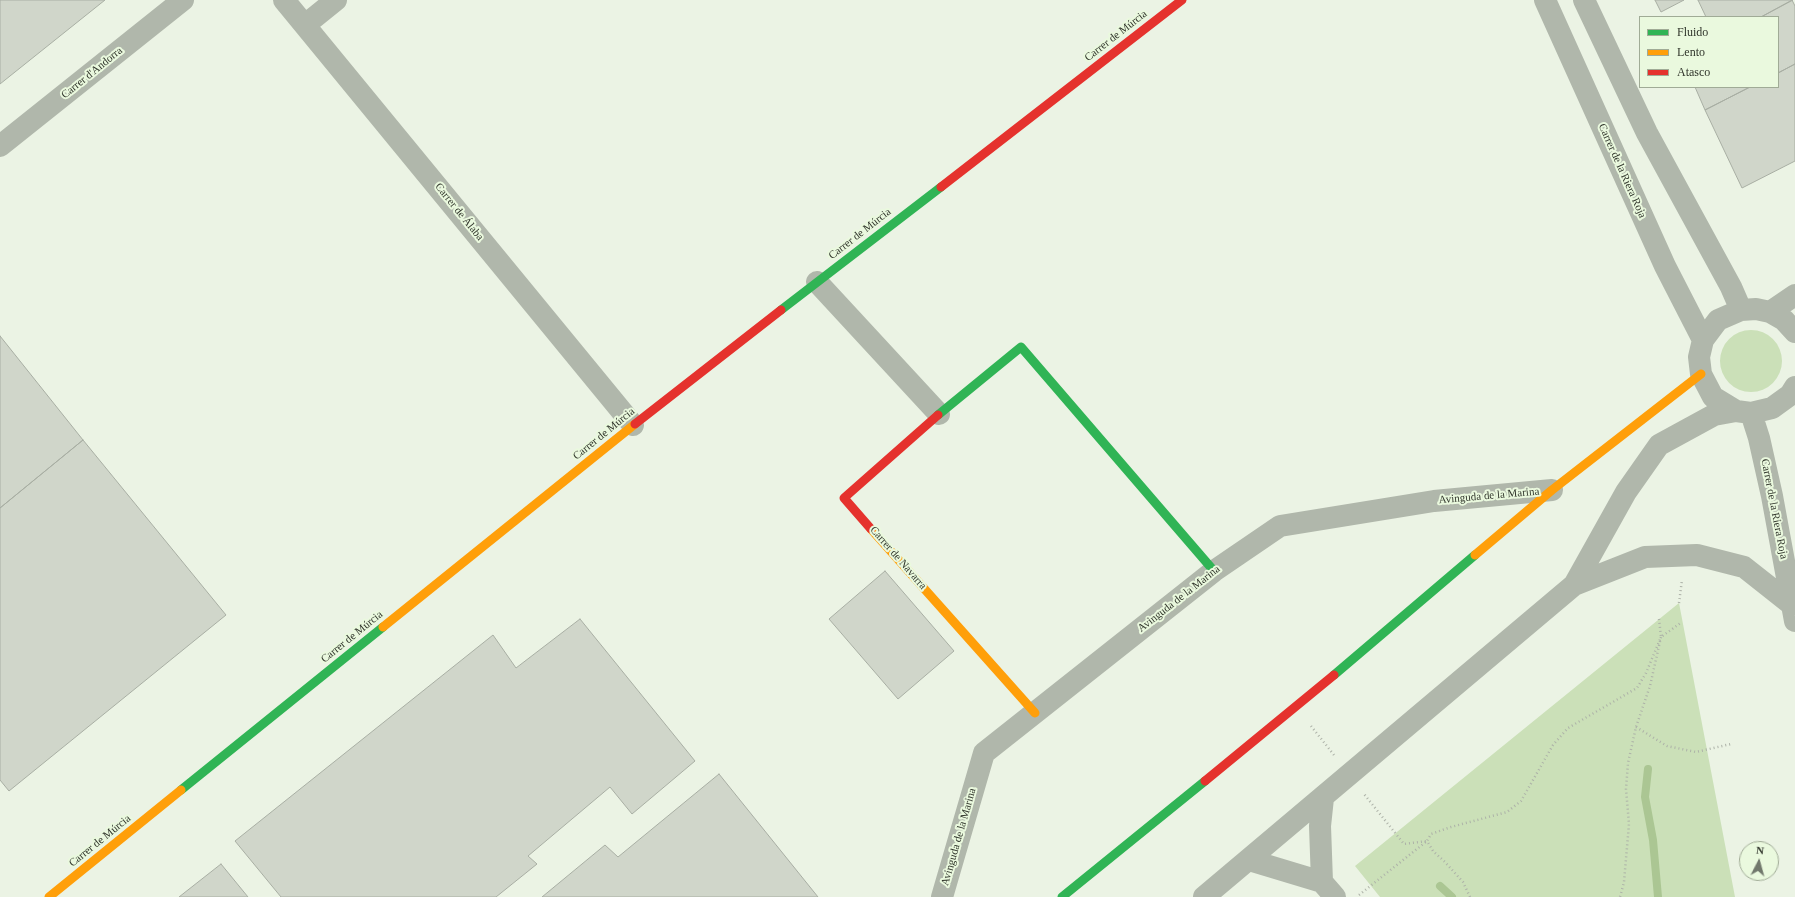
<!DOCTYPE html>
<html>
<head>
<meta charset="utf-8">
<style>
  body { margin:0 }
  #map { position:relative; width:1795px; height:897px; overflow:hidden; background:#ebf3e4; font-family:Georgia,serif }
  canvas { display:block }
  .legend { position:absolute; left:1639px; top:16px; width:140px; height:72px; box-sizing:border-box; background:#eaf9de; border:1px solid #a0ab96; margin:0; padding:5px 7px; list-style:none; font-size:12px; color:#30352b }
  .legend li { display:flex; align-items:center; gap:8px; height:20px }
  .legend b { width:20px; border:1px solid #a0ab96 }
  .north { position:absolute; left:1739px; top:841px; width:40px; height:40px; box-sizing:border-box; background:#eaf9de; border:1px solid #a0ab96; border-radius:50%; rotate:6deg; font-size:11px; font-weight:700; line-height:16px; text-align:center; color:#30352b }
  .north::after { content:''; display:block; margin:auto; width:14px; height:18px; background:#71786c; clip-path:polygon(50% 0,100% 100%,50% 72%,0 100%) }
</style>
</head>
<body>
<div id="map">
<canvas width="1795" height="897"></canvas>
<ul class="legend">
<li><b style="height:5px;background:#30b455"></b>Fluido</li>
<li><b style="height:5px;background:#ff9f0a"></b>Lento</li>
<li><b style="height:5px;background:#e5322d"></b>Atasco</li>
</ul>
<div class="north">N</div>
</div>
<script>
const g = document.querySelector('canvas').getContext('2d');
g.lineJoin = 'round';
function paint(path, color) { g.fillStyle = color; g.fill(path, 'evenodd'); }
const poly = rows => new Path2D(rows.map(r => 'M' + r).join(''));
function strokePath(path, color, width, dash) { g.strokeStyle = color; g.lineWidth = width; g.lineCap = dash ? 'butt' : 'round'; g.setLineDash(dash || []); g.stroke(path); }
function write(font, color, halo, rows, align = 'center') {
  g.font = font + ' Georgia,serif'; g.lineWidth = 4; g.setLineDash([]); g.textBaseline = 'middle'; g.strokeStyle = halo; g.fillStyle = color; for (const [text, x, y, turn = 0] of rows) {
    g.save(); g.translate(x, y); g.rotate((+turn || 0) * Math.PI / 180); g.textAlign = isNaN(turn) ? turn : align; if (halo) g.strokeText(text, 0, 0); g.fillText(text, 0, 0); g.restore();
  }
}
paint(poly([
  '1720 361a31 31 0 1 1 62 0a31 31 0 1 1-62 0Z',
  [1679,603,1735,897,1380,897,1355,866]
]), '#cbe0b8');
strokePath(poly([
  [1648,769,1645,797,1653,840,1658,897],
  [1440,886,1452,897]
]), '#abc693', 8);
const building = poly([
  [0,0,105,0,0,84,0,0],
  [1655,0,1684,0,1661,12,1655,0],
  [1698,0,1793,0,1761,17,1706,17,1698,0],
  [1792,0,1795,6,1795,64,1778,73,1778,17,1761,17,1792,0],
  [1795,64,1795,161,1742,188,1705,110,1750,87,1778,87,1778,73,1795,64],
  [1695,87,1750,87,1705,110,1695,87],
  [0,336,83,440,0,508,0,336],
  [83,440,226,615,9,791,0,780,0,508,83,440],
  [885,571,954,651,898,699,829,619,885,571],
  [580,619,695,761,632,814,610,787,528,856,537,864,496,897,281,897,235,841,493,635,516,668,580,619],
  [719,774,818,897,542,897,605,845,618,857,719,774],
  [221,864,248,897,179,897,221,864]
]);
paint(building, '#d0d6ca');
strokePath(building, '#a8aea3', 1);
strokePath(poly([
  [1679,603,1682,580],
  [1659,619,1661,637,1682,622],
  [1311,726,1334,755],
  [1636,727,1667,746,1696,752,1731,744],
  [1359,895,1427,841,1404,844,1364,794],
  [1470,897,1463,882,1445,862,1433,851,1427,841,1431,834,1451,827,1507,812,1521,801,1553,745,1568,728,1637,688,1646,673,1661,637,1650,686,1636,727,1628,763,1626,789,1629,824,1624,882,1620,897]
]), '#adb2a8', 2.5, [1, 3]);
strokePath(poly([
  [284,0,633,425],
  [1545,0,1665,266,1703,340],
  [1584,0,1647,133,1731,287,1741,310],
  [305,25,336,0],
  [0,146,183,0],
  [817,282,939,414],
  [1770,312,1795,295],
  [1795,332,1784,320,1770,312,1756,309,1741,310,1718,320,1703,340,1699,357,1701,374,1713,397,1736,411,1751,413,1772,408,1790,395,1795,387],
  [1751,413,1759,438,1772,496,1795,621],
  [1574,585,1645,557,1697,555,1744,567,1792,605],
  [1249,860,1322,882,1335,897],
  [1322,882,1320,826,1323,798],
  [942,897,984,753,1214,571,1280,526,1434,501,1552,490],
  [1204,897,1574,585,1626,492,1659,445,1714,415,1736,411]
]), '#b0b7ab', 22);
strokePath(poly([
  [781,310,941,187],
  [938,415,1021,347,1214,571],
  [1334,675,1475,555],
  [181,790,383,627],
  [1062,897,1205,781]
]), '#30b455', 9);
strokePath(poly([
  [871,529,1035,713],
  [1475,555,1552,490,1701,374],
  [383,627,635,424],
  [49,897,181,790]
]), '#ff9f0a', 9);
strokePath(poly([
  [941,187,1182,0],
  [635,424,781,310],
  [871,529,844,498,938,415],
  [1205,781,1334,675]
]), '#e5322d', 9);
write('11px', '#30352b', '#eaf9de', [
  ["Carrer de Múrcia",1116,36,-38],
  ["Carrer d'Andorra",92,73,-39],
  ["Carrer de la Riera Roja",1622,171,66],
  ["Carrer de Álaba",459,212,51],
  ["Carrer de Múrcia",860,234,-38],
  ["Carrer de Múrcia",604,434,-39],
  ["Avinguda de la Marina",1489,496,-5],
  ["Carrer de la Riera Roja",1774,509,79],
  ["Carrer de Navarra",898,558,49],
  ["Avinguda de la Marina",1179,599,-38],
  ["Carrer de Múrcia",352,637,-39],
  ["Avinguda de la Marina",959,837,-74],
  ["Carrer de Múrcia",100,841,-39]
]);
</script>
</body>
</html>
